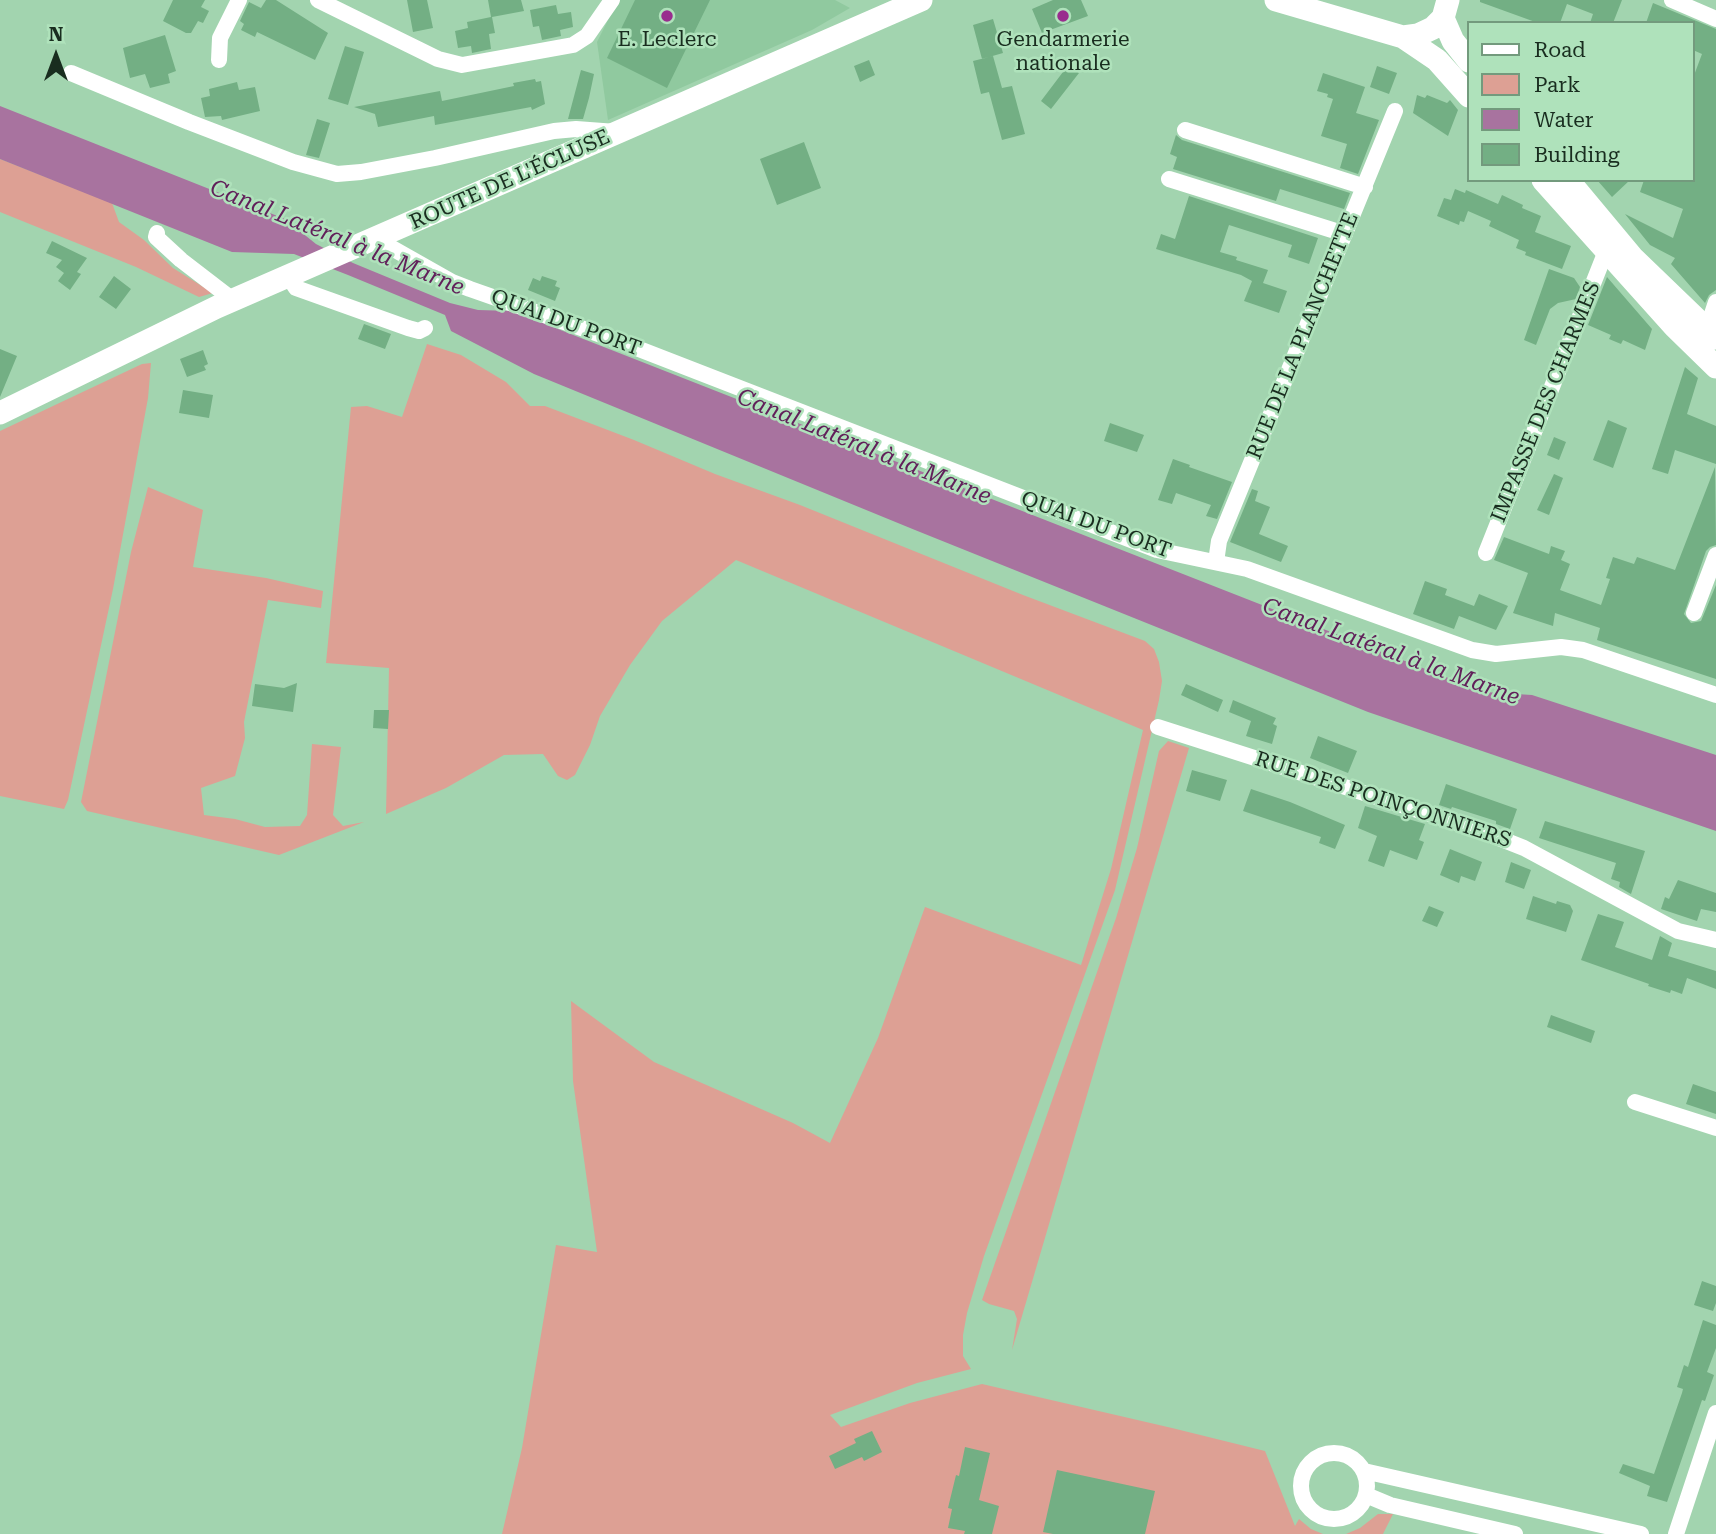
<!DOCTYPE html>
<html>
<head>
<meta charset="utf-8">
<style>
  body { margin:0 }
  #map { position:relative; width:1716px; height:1534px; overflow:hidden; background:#a2d4af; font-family:"Roboto Serif",serif }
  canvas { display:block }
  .legend { position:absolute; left:1467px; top:21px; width:228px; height:161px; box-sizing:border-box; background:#afe2bb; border:2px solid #739a7d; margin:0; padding:9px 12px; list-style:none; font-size:21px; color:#192d1f }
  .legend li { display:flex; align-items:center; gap:14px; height:35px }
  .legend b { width:35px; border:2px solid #739a7d }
  .north { position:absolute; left:21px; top:21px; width:70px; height:70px; -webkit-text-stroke:5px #afe2bb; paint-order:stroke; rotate:0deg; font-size:19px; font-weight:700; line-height:28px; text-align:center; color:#192d1f }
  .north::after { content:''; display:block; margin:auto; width:24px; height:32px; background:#192d1f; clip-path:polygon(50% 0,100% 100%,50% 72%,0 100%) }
</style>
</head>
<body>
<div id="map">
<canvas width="1716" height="1534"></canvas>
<ul class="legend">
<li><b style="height:9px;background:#fff"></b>Road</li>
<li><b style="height:19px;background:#dda094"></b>Park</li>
<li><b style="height:19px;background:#a8739f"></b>Water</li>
<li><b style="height:19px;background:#73af84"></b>Building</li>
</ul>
<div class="north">N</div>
</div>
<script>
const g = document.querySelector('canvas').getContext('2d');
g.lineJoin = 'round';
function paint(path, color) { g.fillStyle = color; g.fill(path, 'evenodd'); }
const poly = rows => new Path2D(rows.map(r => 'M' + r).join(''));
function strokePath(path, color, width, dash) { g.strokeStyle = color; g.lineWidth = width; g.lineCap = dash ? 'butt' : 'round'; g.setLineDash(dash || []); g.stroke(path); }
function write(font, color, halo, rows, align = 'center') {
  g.font = font + ' "Roboto Serif",serif'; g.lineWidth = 5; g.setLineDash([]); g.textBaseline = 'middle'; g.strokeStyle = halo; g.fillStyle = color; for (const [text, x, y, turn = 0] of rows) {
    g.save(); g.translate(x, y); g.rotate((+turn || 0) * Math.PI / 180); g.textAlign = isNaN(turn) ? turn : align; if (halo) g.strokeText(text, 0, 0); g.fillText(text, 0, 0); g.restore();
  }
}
paint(poly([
  [618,0,835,0,850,8,812,30,608,120,597,42]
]), '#90c99f');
paint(poly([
  [0,159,112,203,119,222,144,240,173,268,213,293,199,297,136,267,0,212],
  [427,344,461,355,506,382,530,406,545,406,634,440,715,474,800,505,1023,595,1145,641,1154,649,1159,662,1162,681,1159,700,1115,890,984,1256,967,1313,963,1335,963,1356,971,1369,917,1383,830,1415,841,1427,910,1403,982,1384,1172,1428,1265,1451,1295,1526,1299,1519,1311,1529,1323,1534,502,1534,522,1448,556,1245,597,1252,573,1081,571,1001,654,1062,793,1123,830,1143,878,1038,925,907,1081,965,1111,869,1143,730,736,560,662,621,630,665,600,716,590,745,575,775,567,780,558,776,543,754,504,755,446,788,386,814,389,668,326,663,351,407,367,406,402,417],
  [151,363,148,398,113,589,68,800,64,809,0,796,0,431,142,364],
  [148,487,203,510,193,567,266,578,323,591,321,608,268,600,244,722,245,738,235,776,201,788,204,815,235,819,265,827,300,826,307,815,312,744,341,747,333,815,343,826,364,822,279,855,87,811,81,802,131,552],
  [1168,741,1189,748,1012,1350,1017,1319,1014,1311,989,1304,982,1300,1116,918,1137,848,1159,751],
  [1378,1514,1393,1514,1383,1534,1346,1534,1360,1528]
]), '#dda094');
paint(poly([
  [0,106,285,219,316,244,353,263,450,303,478,310,512,311,1484,692,1532,695,1716,755,1716,831,1368,712,915,530,534,374,451,331,445,315,348,275,294,254,232,252,0,159]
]), '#a8739f');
paint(poly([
  [173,0,205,0,201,7,209,11,203,23,198,21,191,33,186,33,163,21],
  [266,0,276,0,328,33,315,60,257,32,255,37,241,30,244,24,240,21,249,2,261,8],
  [407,0,427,0,433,28,413,32],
  [488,0,521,0,524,11,492,17,495,33,489,34,491,49,472,53,471,46,458,48,455,31,468,28,467,22,491,17],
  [635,0,710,0,667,88,607,58],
  [1053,0,1081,0,1088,16,1042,33,1032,9],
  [1480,0,1622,0,1613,23,1590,23,1593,14,1567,4,1560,23,1538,23,1480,2],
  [1653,3,1716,29,1716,290,1709,295,1705,303,1671,264,1675,258,1650,245,1625,214,1673,238,1683,209,1640,192,1644,180,1693,180,1693,78,1702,54,1693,50,1693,23,1646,23],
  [556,5,558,14,571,12,573,27,560,30,561,36,542,40,539,26,533,27,530,10],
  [993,19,1003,53,982,59,973,25],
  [165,35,176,71,168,74,170,83,150,88,145,74,130,78,123,48],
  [345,46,364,52,348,105,328,99],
  [993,56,1002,88,1012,86,1025,134,1002,140,989,92,981,94,973,61],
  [869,60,875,75,860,82,854,66],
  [1377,66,1397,73,1389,94,1370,87],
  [1066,68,1071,68,1079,73,1051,109,1041,101],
  [581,70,594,74,589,98,583,119,568,119],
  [1323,73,1365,87,1356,113,1379,120,1358,174,1340,168,1347,144,1321,136,1333,99,1327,97,1328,94,1317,91],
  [535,79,536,82,541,81,545,104,532,110,531,107,435,125,434,116,378,127,375,114,354,107,440,91,442,101,514,86,513,83],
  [237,82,239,90,255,87,260,111,222,120,221,116,205,117,201,98,210,96,209,89],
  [1417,95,1425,98,1427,95,1447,103,1450,100,1458,110,1448,136,1413,113],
  [317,119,330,123,319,158,306,155],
  [1176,135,1182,140,1350,193,1344,209,1280,189,1276,201,1173,169,1177,157,1170,154],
  [804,142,821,188,777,205,760,159],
  [1597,180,1630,180,1612,197],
  [1455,189,1465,193,1466,190,1498,204,1502,195,1523,205,1522,208,1541,216,1535,232,1571,246,1562,269,1525,255,1526,252,1516,248,1519,240,1489,226,1491,221,1468,211,1464,222,1460,221,1459,225,1437,216,1444,198,1451,200],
  [1189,196,1318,238,1309,264,1288,257,1292,245,1229,225,1220,252,1237,257,1236,260,1268,270,1263,283,1287,291,1279,313,1244,301,1252,281,1241,275,1156,249,1161,234,1175,239],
  [52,241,87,258,77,272,81,274,70,290,58,281,64,273,56,267,62,260,46,253],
  [1549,269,1574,278,1580,287,1576,299,1558,303,1550,309,1536,345,1524,340],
  [114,276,131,289,116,309,99,297],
  [542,276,557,281,555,286,560,288,555,301,528,290,533,278,540,281],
  [1607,277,1652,329,1645,350,1623,340,1621,344,1609,339,1611,335,1588,325],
  [364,324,391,334,385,349,358,339],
  [0,349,17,356,0,397],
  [203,350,208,364,204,366,206,370,187,377,180,359],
  [1685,367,1698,378,1687,414,1716,426,1716,464,1675,450,1668,474,1652,469],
  [183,390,213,395,209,418,179,413],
  [1608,420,1627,428,1613,468,1593,460],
  [1110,423,1144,435,1137,452,1104,441],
  [1554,437,1566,442,1559,460,1547,455],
  [1173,459,1190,465,1189,467,1232,482,1217,519,1206,516,1211,505,1176,493,1172,504,1158,500],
  [1715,467,1716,545,1710,547,1706,551,1684,614,1691,623,1701,621,1716,585,1716,679,1597,640,1600,628,1555,613,1553,626,1513,613,1528,573,1494,560,1504,537,1549,554,1551,546,1565,551,1561,560,1570,564,1560,590,1601,605,1610,579,1606,578,1613,557,1634,564,1637,557,1675,570],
  [1554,474,1563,478,1549,515,1537,510],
  [1252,489,1258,491,1255,501,1270,507,1259,534,1288,546,1281,562,1230,542],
  [1425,581,1447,589,1445,595,1474,606,1479,594,1508,606,1496,630,1459,616,1454,629,1413,614],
  [297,683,293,712,252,706,255,684,284,688],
  [1186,684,1223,700,1218,712,1181,695],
  [1233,700,1276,718,1273,724,1277,726,1272,744,1246,736,1251,721,1229,712],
  [374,710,389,710,388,729,373,728],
  [1318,736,1357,751,1348,773,1310,758],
  [1192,770,1227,780,1220,801,1186,791],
  [1446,784,1517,809,1510,829,1496,824,1496,821,1452,807,1451,809,1439,805],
  [1251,789,1290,802,1345,825,1335,849,1319,843,1321,837,1243,811],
  [1365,806,1425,824,1419,840,1424,842,1417,860,1390,850,1384,867,1368,861,1377,836,1358,828],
  [1545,821,1645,851,1631,894,1619,887,1620,882,1611,879,1616,863,1539,838],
  [1450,849,1482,862,1475,881,1461,876,1459,883,1440,875],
  [1511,862,1531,870,1524,889,1505,882],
  [1678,880,1716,893,1716,912,1701,909,1697,921,1661,909,1665,897,1669,899],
  [1533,896,1556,904,1557,901,1570,905,1573,911,1566,932,1526,919],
  [1429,906,1444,912,1437,927,1422,921],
  [1598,914,1624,922,1615,947,1652,960,1660,936,1672,943,1668,956,1716,971,1716,989,1687,978,1682,994,1671,990,1670,993,1648,986,1649,984,1581,960],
  [1551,1015,1595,1031,1591,1043,1547,1027],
  [1693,1084,1716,1092,1716,1114,1686,1104],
  [1702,1281,1716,1286,1716,1303,1713,1311,1694,1305],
  [1703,1320,1716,1325,1716,1348,1707,1372,1714,1375,1705,1401,1702,1400,1667,1502,1647,1496,1650,1486,1619,1473,1623,1464,1654,1474,1682,1393,1683,1389,1677,1387,1684,1365,1688,1367],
  [872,1431,882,1452,864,1461,862,1457,835,1469,829,1456,856,1443,854,1439],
  [965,1447,990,1453,979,1500,999,1506,992,1534,964,1534,965,1531,948,1528,952,1509,948,1508,956,1475,959,1476],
  [1057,1470,1155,1491,1145,1534,1053,1534,1043,1532]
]), '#73af84');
strokePath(poly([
  [318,0,438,59,462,65,573,45,587,36,612,0],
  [1672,0,1716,19],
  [219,60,220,38,239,0],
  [71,73,189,122,293,162,337,174,361,172,435,158,554,131,576,129,616,132],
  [1185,130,1365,187],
  [1169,179,1345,234],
  [157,233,156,237,181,260,233,300],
  [376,239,452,282,470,289,621,342,1157,550,1247,569,1472,650,1496,654,1561,647,1583,650,1716,695],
  [288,276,296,288,408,328,419,331,425,328],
  [1707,329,1716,302],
  [1486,553,1606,251],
  [1216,562,1219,541,1395,111],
  [1694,613,1716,555],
  [1158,727,1476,829,1524,848,1678,931,1716,940],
  [1635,1102,1716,1128],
  '1301 1486a33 33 0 1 1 66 0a33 33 0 1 1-66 0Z',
  [1364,1471,1641,1534],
  [1366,1495,1390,1505,1515,1534],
  [1676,1534,1716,1413]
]), '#fff', 16);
strokePath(poly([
  [1276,0,1403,37,1418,35,1433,28,1443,18,1448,0],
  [1443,18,1453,41,1469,61],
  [1403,37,1437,60,1469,96],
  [1543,180,1675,327,1716,367],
  [1568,180,1633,258,1716,338],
  [0,413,217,307,921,0]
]), '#fff', 23);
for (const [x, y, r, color] of [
  [667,16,7,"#992d8e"],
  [1063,16,7,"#992d8e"]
]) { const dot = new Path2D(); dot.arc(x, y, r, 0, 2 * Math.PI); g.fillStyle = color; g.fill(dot); strokePath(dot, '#afe2bb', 2.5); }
write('21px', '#192d1f', '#afe2bb', [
  ["E. Leclerc",667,40],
  ["Gendarmerie",1063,40],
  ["nationale",1063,64]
]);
write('21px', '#192d1f', '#afe2bb', [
  ["ROUTE DE L'ÉCLUSE",510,180,-24],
  ["QUAI DU PORT",566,323,20],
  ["RUE DE LA PLANCHETTE",1303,336,-68],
  ["IMPASSE DES CHARMES",1546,402,-68],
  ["QUAI DU PORT",1096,525,20],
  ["RUE DES POINÇONNIERS",1383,800,18]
]);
write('italic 23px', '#61205a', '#afe2bb', [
  ["Canal Latéral à la Marne",337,238,22],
  ["Canal Latéral à la Marne",864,447,22],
  ["Canal Latéral à la Marne",1391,652,20]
]);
</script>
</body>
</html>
